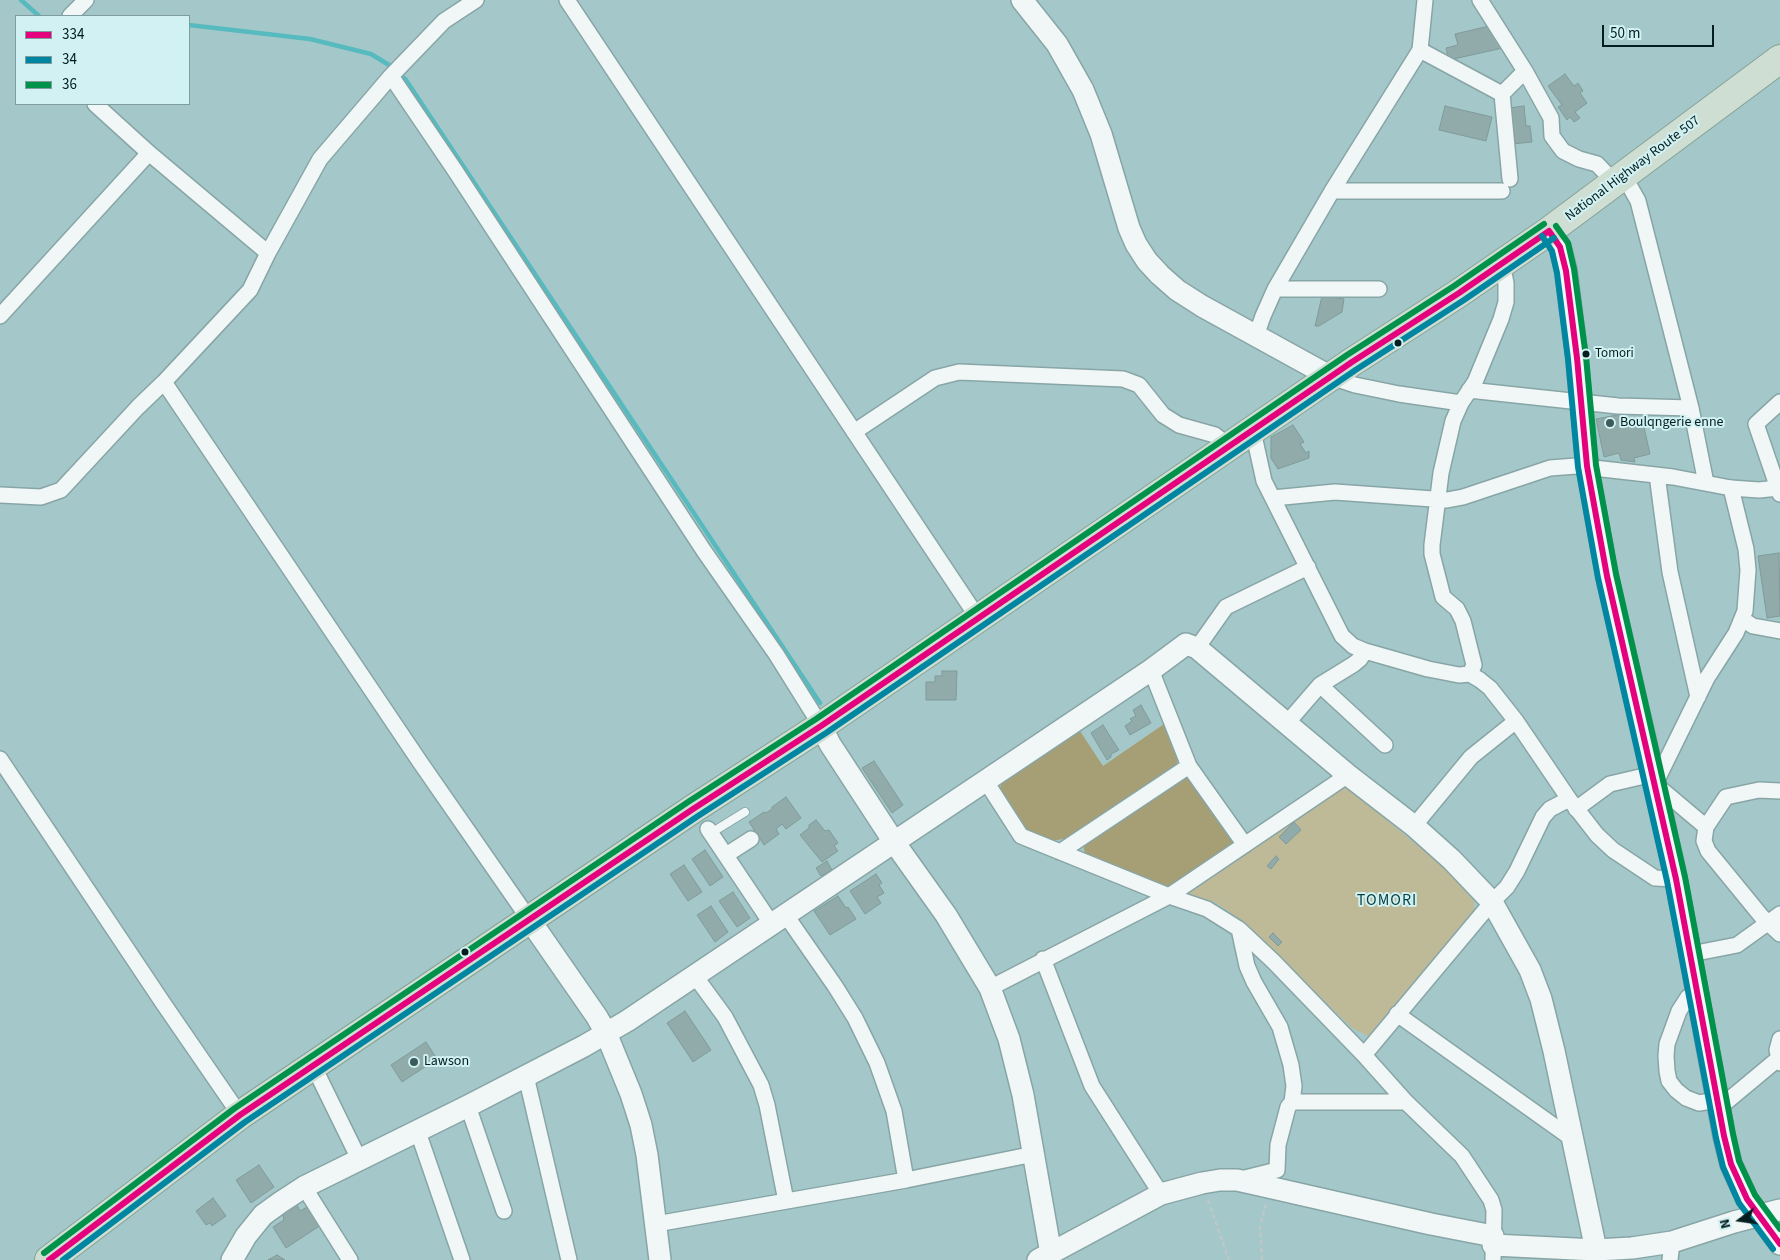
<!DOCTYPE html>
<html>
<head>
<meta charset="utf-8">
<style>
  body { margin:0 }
  #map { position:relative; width:1780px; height:1260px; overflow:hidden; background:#a4c8ca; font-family:"Source Sans 3",sans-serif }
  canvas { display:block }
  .legend { position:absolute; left:15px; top:15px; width:175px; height:90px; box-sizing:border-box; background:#d1f1f2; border:1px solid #7f9d9e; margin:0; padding:6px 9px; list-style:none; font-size:15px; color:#031e1f }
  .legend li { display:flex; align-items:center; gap:10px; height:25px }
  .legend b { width:25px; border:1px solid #7f9d9e }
  .north { position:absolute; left:1715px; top:1195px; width:50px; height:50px; -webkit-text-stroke:4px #d1f1f2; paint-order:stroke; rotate:256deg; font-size:14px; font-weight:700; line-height:20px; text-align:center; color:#031e1f }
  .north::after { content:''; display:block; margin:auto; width:18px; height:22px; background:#031e1f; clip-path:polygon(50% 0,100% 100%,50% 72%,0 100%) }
  .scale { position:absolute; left:1602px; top:25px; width:112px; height:22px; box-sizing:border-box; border:2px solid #031e1f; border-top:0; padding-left:6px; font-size:15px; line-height:18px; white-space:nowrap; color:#031e1f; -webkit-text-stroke:4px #d1f1f2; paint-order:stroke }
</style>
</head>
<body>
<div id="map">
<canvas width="1780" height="1260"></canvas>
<ul class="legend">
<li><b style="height:6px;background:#e5007d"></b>334</li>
<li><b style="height:6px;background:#0186a2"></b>34</li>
<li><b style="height:6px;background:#00924a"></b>36</li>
</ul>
<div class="north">N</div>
<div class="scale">50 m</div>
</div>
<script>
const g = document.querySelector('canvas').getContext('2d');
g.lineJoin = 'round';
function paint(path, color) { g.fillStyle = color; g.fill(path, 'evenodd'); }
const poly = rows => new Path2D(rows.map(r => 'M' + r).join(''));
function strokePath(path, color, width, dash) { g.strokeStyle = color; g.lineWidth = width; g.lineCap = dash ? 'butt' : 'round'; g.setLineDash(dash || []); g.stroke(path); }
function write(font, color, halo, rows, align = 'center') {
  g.font = font + ' "Source Sans 3",sans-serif'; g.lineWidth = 4; g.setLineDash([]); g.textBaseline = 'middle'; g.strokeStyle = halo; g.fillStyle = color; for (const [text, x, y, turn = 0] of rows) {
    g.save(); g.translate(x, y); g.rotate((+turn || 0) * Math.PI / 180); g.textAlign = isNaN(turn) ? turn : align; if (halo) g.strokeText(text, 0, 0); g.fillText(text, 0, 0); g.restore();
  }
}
paint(poly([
  [1341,787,1349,789,1423,850,1447,871,1474,901,1474,910,1368,1036,1352,1028,1245,923,1215,902,1185,894]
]), '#beba98');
paint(poly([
  [1164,724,1178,759,1176,767,1068,838,1052,841,1028,831,999,790,1002,783,1080,731,1103,766],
  [1184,776,1190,777,1234,840,1233,846,1176,885,1166,888,1085,855,1083,843]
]), '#a69f75');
strokePath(poly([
  [21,0,39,16],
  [189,25,310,39,371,54,389,65,406,80,820,703]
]), '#56babe', 4.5);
const building = poly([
  [1489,26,1503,48,1449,60,1446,48,1458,45,1455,34,1489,26],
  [1565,74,1574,86,1578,83,1583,91,1580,93,1587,103,1575,112,1580,118,1574,122,1570,117,1567,120,1558,107,1562,105,1548,86,1565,74],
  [1445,106,1492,117,1486,141,1439,130,1445,106],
  [1524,106,1526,126,1530,126,1532,142,1512,144,1509,108,1524,106],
  [1322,296,1344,299,1342,312,1319,326,1315,326,1322,296],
  [1622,414,1624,423,1629,423,1630,427,1643,423,1650,454,1634,458,1635,462,1621,460,1619,453,1604,457,1596,419,1622,414],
  [1293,425,1304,442,1300,444,1306,453,1309,451,1309,458,1278,469,1271,458,1271,437,1293,425],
  [1779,553,1780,616,1767,618,1758,556,1779,553],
  [942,671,957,671,956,700,926,700,926,682,935,682,935,676,942,676,942,671],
  [1141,705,1151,723,1130,735,1125,726,1132,721,1130,719,1136,716,1133,710,1141,705],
  [1103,725,1119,750,1111,754,1111,757,1107,760,1091,733,1103,725],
  [874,761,903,805,892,813,862,768,874,761],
  [786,797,801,818,786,829,782,824,776,829,779,834,764,845,749,822,764,812,766,813,772,809,772,807,786,797],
  [816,820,825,831,829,830,838,843,834,846,838,851,822,862,800,835,809,828,809,825,816,820],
  [1294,822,1301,830,1286,844,1279,837,1294,822],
  [705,850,723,877,710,886,692,859,705,850],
  [1276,856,1279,859,1271,869,1267,866,1276,856],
  [827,861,832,870,821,876,816,868,827,861],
  [684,865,702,892,688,901,670,874,684,865],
  [876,874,882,883,879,885,884,893,877,897,881,903,865,914,850,891,876,874],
  [733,892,750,918,737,927,719,901,733,892],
  [838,896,846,908,848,907,856,919,830,935,814,911,838,896],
  [711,906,728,932,715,942,697,915,711,906],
  [1273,933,1282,942,1278,946,1269,937,1273,933],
  [685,1011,711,1050,693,1062,667,1023,685,1011],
  [426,1042,437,1059,402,1082,391,1065,426,1042],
  [259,1165,274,1187,251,1203,236,1180,259,1165],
  [213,1198,226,1216,212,1226,210,1223,206,1225,196,1211,213,1198],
  [297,1205,300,1211,309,1206,321,1225,286,1248,273,1227,284,1220,283,1214,297,1205],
  [277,1255,285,1260,268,1260,277,1255]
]);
paint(building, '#90abaa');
strokePath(building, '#7f9b99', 1);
const lane = poly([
  [711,833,745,812]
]);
const street = poly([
  [567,0,978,618],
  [1480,0,1525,71,1551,118,1552,136,1563,151,1579,159,1597,164,1615,183],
  [70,16,86,0],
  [1420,50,1502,94],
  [391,76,454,169,704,551,776,654,821,726],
  [1502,94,1510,179],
  [1502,94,1525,71],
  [95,104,149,153,268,253],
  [1624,176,1638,201,1691,408,1706,483],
  [1332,191,1502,191],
  [1275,289,1379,289],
  [0,316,149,153],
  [1256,336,1263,316,1275,289,1332,191,1420,50,1425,0],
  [1331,377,1355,385,1399,394,1461,403],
  [164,382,420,762,529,919],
  [1469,390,1618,406,1691,408],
  [1780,402,1756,424,1780,494],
  [1253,431,1264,481,1342,636,1353,646,1365,651,1428,669,1459,675,1470,674,1480,680,1490,688,1516,721,1569,799,1597,835,1613,850,1655,878,1676,879],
  [854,432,935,378,959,372,1123,379,1139,385,1163,415,1179,425,1215,435,1230,447],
  [1657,475,1670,572,1698,697],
  [0,495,41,497,61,490,138,407,164,382,250,290,268,253,320,159,391,76,444,21,476,0],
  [1273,498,1335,492,1447,500,1463,497,1550,468,1576,466,1673,477,1731,488,1759,490,1778,488],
  [1742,619,1753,626,1780,631],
  [1197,648,1226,607,1308,567],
  [1151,670,1189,766,1245,845],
  [1470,674,1474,665,1463,621,1457,609,1443,597,1432,554,1432,545,1441,473,1453,421,1461,403,1475,382,1501,319,1506,302,1506,283,1502,264],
  [1320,685,1385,745],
  [1287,723,1320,685,1354,664,1360,659,1365,651],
  [0,759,163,1003,240,1115],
  [985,780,1021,836,1169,896,1207,909,1239,929,1274,962,1364,1055,1406,1102,1462,1156,1491,1200,1494,1210,1493,1260],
  [1780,791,1759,790,1726,797,1706,827,1704,841,1708,851,1762,917,1780,934],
  [1576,809,1610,784,1653,774],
  [1414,826,1471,757,1516,721],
  [1706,827,1655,784,1707,678,1736,633,1745,611,1748,570,1746,549,1731,488],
  [708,829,771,923],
  [1060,852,1189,766],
  [726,855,751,839],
  [785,914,835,986,855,1018,877,1063,894,1111,906,1180],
  [1239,929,1247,966,1254,982,1280,1027,1291,1065,1294,1086,1292,1102,1288,1107,1278,1145,1277,1170,1241,1179],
  [1691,954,1737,945,1780,914],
  [1043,959,1092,1086,1161,1194],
  [695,976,725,1017,761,1085,767,1105,786,1201],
  [990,988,1169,896,1348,775],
  [1698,995,1688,997,1679,1011,1667,1044,1666,1056,1667,1071,1669,1081,1676,1090,1686,1098,1699,1103,1717,1100],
  [1397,1014,1571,1138],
  [1780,1039,1777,1050,1780,1063],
  [1364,1055,1492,902,1507,887,1517,871,1543,817,1550,809,1569,799],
  [313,1065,359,1159],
  [526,1076,569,1260],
  [1292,1102,1406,1102],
  [468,1106,504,1211],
  [1719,1108,1779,1058],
  [418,1132,462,1260],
  [304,1187,350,1260],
  [656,1224,906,1180,1034,1154],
  [1670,1260,1672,1242]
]);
const secondary = poly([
  [1022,0,1057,44,1083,90,1101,134,1129,228,1136,244,1147,261,1160,275,1177,290,1202,306,1331,377],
  [1549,231,1560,247,1566,271,1577,358,1587,466,1607,576,1653,774,1676,879,1724,1136,1731,1164,1747,1199,1780,1244],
  [821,726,830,744,894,842,946,915,990,988,1009,1039,1023,1095,1051,1254],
  [529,919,597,1017,606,1033,631,1094,641,1125,647,1155,660,1260],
  [1493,1245,1596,1250,1632,1248,1672,1242,1734,1222,1780,1210],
  [232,1260,246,1236,263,1215,281,1202,304,1187,468,1106,584,1046,627,1021,1151,670,1186,644,1197,648,1348,775,1414,826,1452,860,1492,902,1530,970,1541,999,1554,1051,1596,1250],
  [1038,1260,1161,1194,1202,1183,1220,1180,1237,1180,1255,1184,1431,1224,1493,1236]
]);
const highway = poly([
  [49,1260,240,1115,693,809,821,726,1352,362,1459,293,1549,231,1780,59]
]);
strokePath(lane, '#88a5a6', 10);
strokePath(street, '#88a5a6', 18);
strokePath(secondary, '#88a5a6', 24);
strokePath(highway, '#86a296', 30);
strokePath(poly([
  [1208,1200,1229,1260],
  [1262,1260,1260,1225,1266,1205]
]), '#bcc7c8', 2.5, [5, 2.5]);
strokePath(lane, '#f1f7f7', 8);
strokePath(street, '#f1f7f7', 15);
strokePath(secondary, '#f1f7f7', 21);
strokePath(highway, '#cfded3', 28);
strokePath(poly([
  [1549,231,1560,247,1566,271,1577,358,1587,466,1607,576,1676,879,1724,1136,1731,1164,1747,1199,1780,1244],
  [49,1260,240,1115,693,809,821,726,1352,362,1459,293,1549,231]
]), '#e5007d', 6);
strokePath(poly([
  [1542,236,1552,251,1557,273,1568,359,1578,467,1598,578,1667,881,1716,1138,1723,1167,1739,1203,1773,1249],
  [63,1260,245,1122,698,816,826,733,1357,369,1464,300,1554,238]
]), '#0186a2', 6);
strokePath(poly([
  [1556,226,1568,243,1574,269,1586,357,1596,465,1616,574,1685,877,1733,1134,1739,1161,1755,1195,1780,1229],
  [44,1253,235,1108,688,802,816,719,1347,355,1454,286,1544,224]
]), '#00924a', 6);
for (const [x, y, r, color] of [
  [1398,343,4.5,"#031e1f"],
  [1586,354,4.5,"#031e1f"],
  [1610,423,5,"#3b5a5b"],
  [465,952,4.5,"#031e1f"],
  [414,1062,5,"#3b5a5b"]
]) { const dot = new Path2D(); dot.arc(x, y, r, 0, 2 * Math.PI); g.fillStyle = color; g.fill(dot); strokePath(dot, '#d1f1f2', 2); }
write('13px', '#031e1f', '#d1f1f2', [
  ["Tomori",1595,354]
], 'left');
write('14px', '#031e1f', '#d1f1f2', [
  ["National Highway Route 507",1633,169,-37]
]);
write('14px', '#031e1f', '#d1f1f2', [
  ["Boulqngerie enne",1620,423],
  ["Lawson",424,1062]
], 'left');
g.letterSpacing = '1px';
write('16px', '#093f42', '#d1f1f2', [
  ["TOMORI",1387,901]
]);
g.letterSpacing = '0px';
</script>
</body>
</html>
